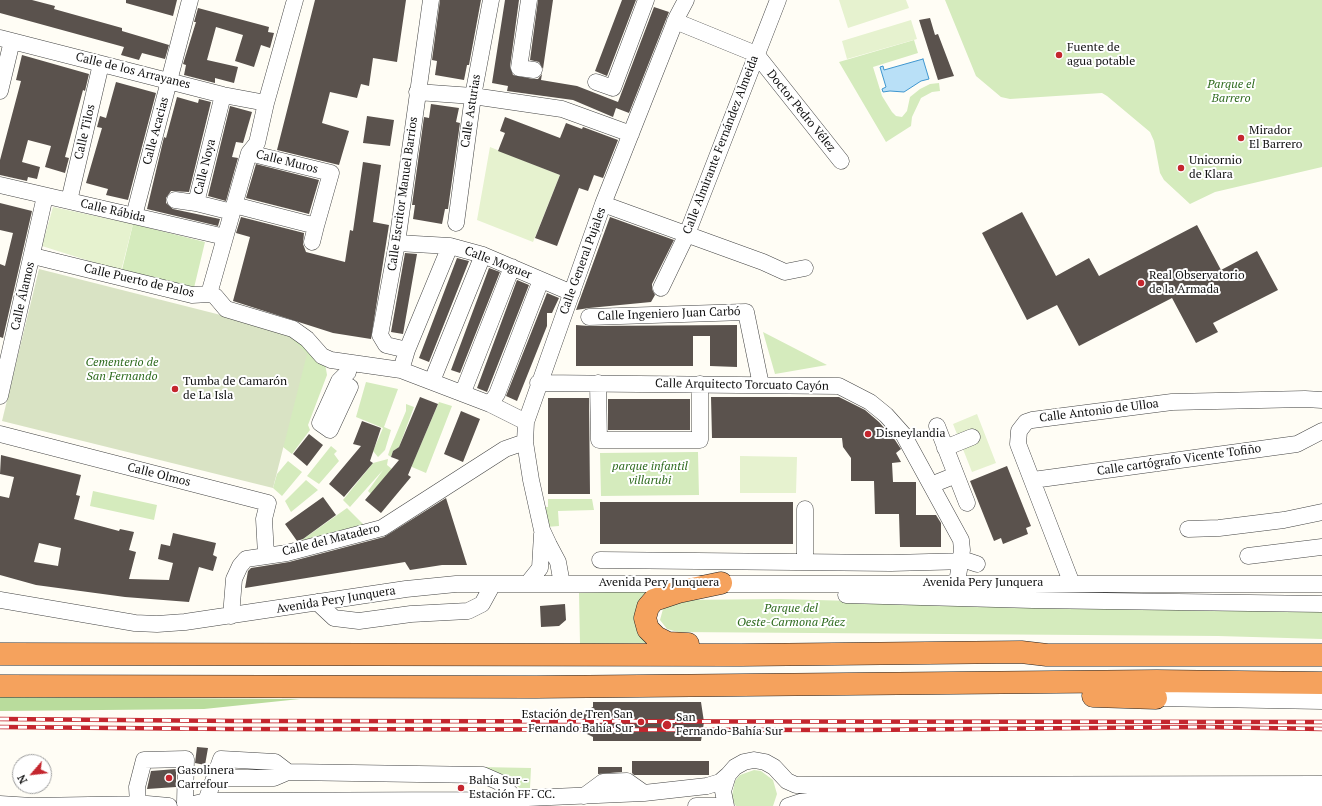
<!DOCTYPE html>
<html>
<head>
<meta charset="utf-8">
<style>
  body { margin:0 }
  #map { position:relative; width:1322px; height:806px; overflow:hidden; background:#fffdf5; font-family:"PT Serif",serif }
  canvas { display:block }
  .north { position:absolute; left:12px; top:754px; width:40px; height:40px; box-sizing:border-box; background:#fff; border:1px solid #a0a0a0; border-radius:50%; rotate:242deg; font-size:11px; font-weight:700; line-height:16px; text-align:center; color:#111 }
  .north::after { content:''; display:block; margin:auto; width:14px; height:18px; background:#c4262e; clip-path:polygon(50% 0,100% 100%,50% 72%,0 100%) }
</style>
</head>
<body>
<div id="map">
<canvas width="1322" height="806"></canvas>
<div class="north">N</div>
</div>
<script>
const g = document.querySelector('canvas').getContext('2d');
g.lineJoin = 'round';
function paint(path, color) { g.fillStyle = color; g.fill(path, 'evenodd'); }
const poly = rows => new Path2D(rows.map(r => 'M' + r).join(''));
function strokePath(path, color, width, dash) { g.strokeStyle = color; g.lineWidth = width; g.lineCap = dash ? 'butt' : 'round'; g.setLineDash(dash || []); g.stroke(path); }
function write(font, color, halo, rows, align = 'center') {
  g.font = font + ' "PT Serif",serif'; g.lineWidth = 4; g.setLineDash([]); g.textBaseline = 'middle'; g.strokeStyle = halo; g.fillStyle = color; for (const [text, x, y, turn = 0] of rows) {
    g.save(); g.translate(x, y); g.rotate((+turn || 0) * Math.PI / 180); g.textAlign = isNaN(turn) ? turn : align; if (halo) g.strokeText(text, 0, 0); g.fillText(text, 0, 0); g.restore();
  }
}
paint(poly([
  [945,0,1322,0,1322,167,1215,192,1190,204,1164,180,1160,173,1154,141,1150,132,1107,96,1102,93,1010,99,1001,97,976,76],
  [914,40,918,53,873,67,882,96,892,112,896,116,902,117,907,111,910,97,920,89,930,84,939,83,940,91,932,92,921,98,912,117,911,126,886,142,839,62],
  [133,224,205,242,193,292,121,274],
  [284,331,325,363,327,375,308,425,310,430,292,454,283,447],
  [763,332,827,365,775,374],
  [366,382,398,389,384,427,391,430,385,450,378,457,373,451,383,428,356,417],
  [439,402,452,406,426,473,412,467,412,465],
  [406,404,414,407,399,447,393,451,391,457,388,455,390,449,406,411],
  [331,446,337,451,334,454,339,461,319,484,307,476],
  [698,452,699,495,601,496,600,453],
  [388,459,387,465,392,469,371,494,368,491,383,470,350,507,343,500,373,463],
  [288,461,302,472,282,496,273,488,277,474],
  [306,480,318,490,291,512,285,501],
  [93,491,157,505,154,520,90,506],
  [548,499,592,499,594,510,558,511,559,526,546,527,545,507,548,507],
  [347,508,366,527,292,547],
  [665,590,647,643,580,644,579,593],
  [780,599,1214,611,1322,608,1322,639,1218,636,678,632,667,629,660,620,663,609,682,600],
  [480,767,531,768,530,788,521,789,505,777],
  [754,770,761,771,773,780,777,794,773,806,736,806,734,803,732,796,735,781,740,775]
]), '#d5ebbd');
paint(poly([
  [0,697,300,699,204,709,0,711]
]), '#b9dc9c');
paint(poly([
  [39,269,284,331,307,354,273,488,2,421]
]), '#d9e3c4');
paint(poly([
  [839,0,906,0,909,8,848,28],
  [911,20,917,39,847,59,842,41],
  [490,147,560,175,533,242,477,220],
  [53,207,133,224,121,271,42,246],
  [977,414,996,463,972,472,953,424],
  [740,456,797,457,796,493,740,493]
]), '#e6f2cf');
const water = poly([
  [923,59,929,79,921,81,904,92,890,91,883,92,882,89,886,87,880,67,883,66,884,70,923,59]
]);
paint(water, '#b9e0f7');
strokePath(water, '#3f96cf', 1);
paint(poly([
  [0,0,32,0,55,6,54,9,122,28,122,31,169,45,165,59,142,53,139,60,121,55,124,47,0,13],
  [126,0,177,0,173,16,126,3],
  [315,0,406,0,397,62,373,58,369,86,361,84,357,98,330,92,322,123,349,131,339,165,277,150],
  [440,0,481,0,469,65,467,65,464,80,435,75,437,61,432,60],
  [505,0,519,0,510,67,513,75,533,79,538,79,542,74,541,80,577,86,618,102,654,7,669,12,629,113,616,108,613,117,573,100,507,91,508,86,492,83],
  [538,0,553,0,543,69,539,62,530,60],
  [622,0,636,0,607,76,595,71],
  [198,8,269,27,268,32,274,33,270,48,261,45,254,67,235,61,243,35,216,27,207,60,238,67,234,83,215,78,215,83,184,75,186,65,183,64,196,22,194,22],
  [930,18,935,35,938,34,954,76,938,80,919,20],
  [22,55,89,74,85,91,83,90,65,157,69,158,65,173,45,167,51,146,28,140,22,162,40,167,37,179,28,177,27,181,0,175,0,160,21,81,16,80],
  [116,82,156,93,128,200,106,195,108,189,86,183,102,128,97,127,100,116,106,118],
  [177,97,198,103,199,99,211,102,189,192,171,191,166,198,166,203,173,209,220,219,218,226,147,209,164,137,166,138],
  [431,104,459,108,456,122,460,123,448,209,445,209,442,224,413,219,415,205,412,205,424,117,429,118],
  [230,106,252,112,243,143,236,142,232,157,238,158,226,201,208,196],
  [367,116,394,120,390,146,363,143],
  [505,117,560,138,566,123,582,129,583,127,618,140,603,178,594,175,588,191,579,188,557,246,535,238,560,175,498,151,505,133,500,131],
  [363,162,381,165,373,222,389,225,371,339,333,333,233,301,250,237,236,233,241,217,304,233,303,244,306,252,345,262,350,230,353,231],
  [256,164,319,180,309,214,246,198],
  [0,203,32,211,3,338,0,337,0,264,5,266,13,233,0,230],
  [1022,212,1056,276,1089,258,1099,276,1197,225,1221,270,1257,251,1278,290,1213,323,1218,332,1196,343,1172,298,1079,346,1057,305,1027,320,982,233],
  [610,217,674,240,652,284,652,289,655,295,651,302,589,308,576,310],
  [405,253,417,254,403,334,391,332],
  [457,258,469,261,429,362,419,358],
  [489,268,500,272,460,373,451,370],
  [517,280,529,285,487,392,477,388],
  [547,293,559,298,552,313,547,313,547,326,517,401,506,396],
  [576,325,589,326,737,325,737,367,710,366,710,336,693,336,693,366,576,366],
  [420,397,438,404,408,475,411,477,381,513,365,500,399,460,391,457,393,451,399,447],
  [711,397,839,397,865,410,879,422,895,440,901,449,896,453,901,462,892,463,893,482,916,482,916,515,936,515,941,523,941,547,900,547,899,514,875,514,874,481,851,481,851,458,843,447,842,438,712,438],
  [548,398,589,398,590,494,548,494],
  [608,399,690,399,690,430,608,430],
  [461,411,480,419,463,462,444,454],
  [362,421,381,428,370,461,373,463,344,497,329,484,361,446,353,444],
  [309,434,323,445,307,466,293,454],
  [1,455,81,475,76,495,80,496,74,519,119,531,120,529,134,532,129,550,136,552,129,579,169,580,173,563,158,559,161,544,170,546,173,533,216,543,213,555,217,557,213,571,199,567,189,602,125,597,36,585,0,575,0,496,9,498,14,477,0,474],
  [39,543,61,548,58,566,34,562],
  [1007,466,1031,526,1026,528,1028,534,1003,544,1001,538,994,541,970,481],
  [323,497,336,515,303,539,297,541,285,524],
  [446,498,467,565,442,565,410,570,405,562,245,588,248,571,251,568,289,562,384,537],
  [600,502,793,502,793,544,600,544],
  [565,604,566,620,559,626,541,627,540,606],
  [593,702,701,702,704,722,701,741,593,741,593,737,585,733,579,721,583,712,593,707],
  [197,747,208,748,205,765,195,763],
  [632,761,709,761,709,775,634,775,632,773],
  [598,767,622,767,622,772,598,774],
  [176,769,176,787,147,789,151,771]
]), '#5a524d');
const minor = poly([
  [529,0,519,68,534,70],
  [675,21,756,54,841,161],
  [0,38,223,95,266,103],
  [596,82,613,88,646,0],
  [0,91,12,41],
  [417,92,473,96,562,109,631,134],
  [223,95,196,203,232,212],
  [0,185,225,237],
  [175,200,196,203],
  [69,201,101,64],
  [603,204,763,262,785,272,805,268],
  [234,205,316,226,331,173,249,153],
  [134,216,190,0],
  [456,223,473,96,491,0],
  [312,242,316,226],
  [397,243,450,246,483,255,572,293],
  [33,256,192,295,209,294,215,296,226,309,293,329,307,339,322,356,331,360,401,370,490,404,526,422],
  [661,288,687,234,778,0],
  [209,294,249,153,257,143,266,103,295,0],
  [589,317,746,312,761,385],
  [407,350,450,246],
  [401,370,407,350,386,345,380,335,397,243,431,0],
  [339,381,350,387,330,430,320,423,339,381,348,372,349,363],
  [432,381,483,255],
  [538,383,839,386,870,402,886,415,903,434,961,540,962,550,957,583],
  [598,383,599,440,700,440,700,384],
  [463,392,512,267],
  [0,396,45,196],
  [490,404,497,394,541,280],
  [937,426,967,503],
  [0,434,268,503,264,519,266,555],
  [945,448,972,437],
  [1033,480,1297,444,1322,431],
  [931,485,956,475],
  [1188,529,1219,528,1284,520,1322,512],
  [1248,556,1322,547],
  [600,560,891,563,968,561,977,564],
  [805,562,805,509],
  [528,583,540,568,542,534],
  [562,584,558,562,549,545,542,530,531,480,525,442,526,422,603,204,677,17,686,0],
  [1072,584,1018,444,1019,431,1026,422,1032,420,1172,402,1305,399,1322,400],
  [846,595,1033,600,1322,604],
  [0,600,135,623,157,624,185,622,406,589,456,584,1322,584],
  [317,602,334,618,359,621,411,614,468,611,482,604,493,584],
  [231,616,234,579,240,566,246,559,287,553,382,528,505,449,525,442],
  [1156,698,1322,701],
  [215,778,274,778,288,772],
  [584,796,603,782,627,781,644,793],
  [206,801,221,759,275,762,288,772,483,775,499,782,516,799],
  [0,804,32,806,147,804,169,806],
  [138,804,137,787,144,760,186,759,185,803],
  [190,805,206,801,481,800,644,793,707,786,720,782,728,775],
  [696,806,716,806],
  [726,806,723,791,728,775,735,767,744,762,754,760,765,762,774,767,787,781,796,785,1322,784],
  [788,806,800,802,817,800,1322,800]
]);
const highway = poly([
  [688,644,668,643,656,637,648,629,645,618,648,607,654,600,678,592,721,583],
  [0,654,741,655,1021,652,1047,655,1322,655],
  [0,686,536,687,1157,681,1322,683],
  [1093,696,1156,698]
]);
strokePath(minor, '#444', 17);
strokePath(highway, '#222', 23);
strokePath(minor, '#fff', 16);
strokePath(highway, '#f5a25d', 22);
const rail = poly([
  [0,719,237,721,1322,722],
  [0,727,231,729,862,730,1202,727,1322,729]
]);
strokePath(rail, '#c4262e', 4.5);
strokePath(rail, '#fff', 3, [9]);
for (const [x, y, r, color] of [
  [1059,55,4,"#c4262e"],
  [1241,138,4,"#c4262e"],
  [1181,168,4,"#c4262e"],
  [1141,283,4,"#c4262e"],
  [175,389,4,"#c4262e"],
  [868,434,4,"#c4262e"],
  [641,722,4,"#c4262e"],
  [667,725,5,"#c4262e"],
  [169,778,4,"#c4262e"],
  [461,788,4,"#c4262e"]
]) { const dot = new Path2D(); dot.arc(x, y, r, 0, 2 * Math.PI); g.fillStyle = color; g.fill(dot); strokePath(dot, '#fff', 1.5); }
write('12px', '#111', '#fff', [
  ["Fuente de",1067,48],
  ["agua potable",1067,62],
  ["Mirador",1249,131],
  ["El Barrero",1249,145],
  ["Unicornio",1189,161],
  ["de Klara",1189,175],
  ["Real Observatorio",1149,276],
  ["de la Armada",1149,290],
  ["Tumba de Camarón",183,382],
  ["de La Isla",183,396],
  ["Disneylandia",876,434],
  ["Estación de Tren San",633,715,"right"],
  ["Fernando Bahía Sur",633,729,"right"],
  ["San",676,718],
  ["Fernando-Bahía Sur",676,732],
  ["Gasolinera",177,771],
  ["Carrefour",177,785],
  ["Bahía Sur -",469,781],
  ["Estación FF. CC.",469,795]
], 'left');
write('12px', '#111', '#fff', [
  ["Calle de los Arrayanes",133,71,14],
  ["Calle Asturias",471,111,-81],
  ["Doctor Pedro Vélez",801,111,51],
  ["Calle Acacias",156,131,-75],
  ["Calle Tilos",85,132,-77],
  ["Calle Almirante Fernández Almeida",721,145,-69],
  ["Calle Muros",287,162,14],
  ["Calle Noya",205,167,-76],
  ["Calle Escritor Manuel Barrios",403,194,-82],
  ["Calle Rábida",113,211,13],
  ["Calle General Pujales",583,261,-70],
  ["Calle Moguer",498,263,21],
  ["Calle Puerto de Palos",139,281,13],
  ["Calle Álamos",23,296,-77],
  ["Calle Ingeniero Juan Carbó",669,314,-2],
  ["Calle Arquitecto Torcuato Cayón",742,385,1],
  ["Calle Antonio de Ulloa",1099,411,-7],
  ["Calle cartógrafo Vicente Tofiño",1179,460,-8],
  ["Calle Olmos",159,475,14],
  ["Calle del Matadero",331,540,-14],
  ["Avenida Pery Junquera",659,583],
  ["Avenida Pery Junquera",983,583],
  ["Avenida Pery Junquera",336,600,-9]
]);
write('italic 12px', '#2f6b1f', '#fff', [
  ["Parque el",1231,85],
  ["Barrero",1231,99],
  ["Cementerio de",122,363],
  ["San Fernando",122,377],
  ["parque infantil",650,467],
  ["villarubi",650,481],
  ["Parque del",791,609],
  ["Oeste-Carmona Páez",791,623]
]);
</script>
</body>
</html>
